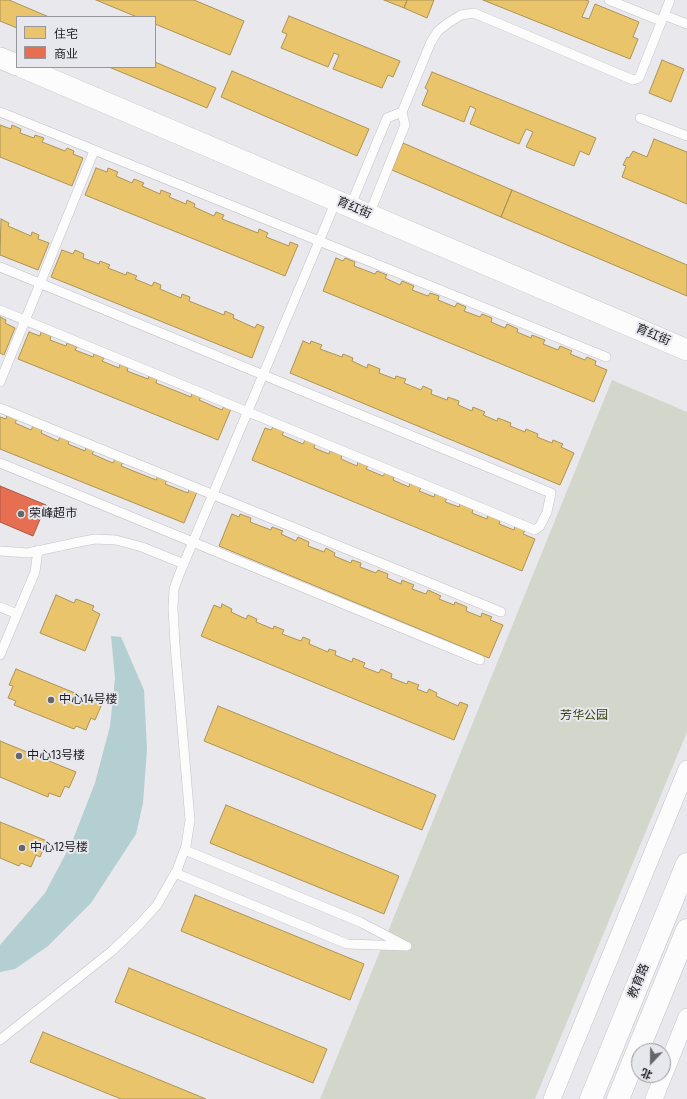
<!DOCTYPE html>
<html>
<head>
<meta charset="utf-8">
<style>
  body { margin:0 }
  #map { position:relative; width:687px; height:1099px; overflow:hidden; background:#e8e8ed; font-family:"Fira Sans Condensed","Noto Sans SC",sans-serif }
  canvas { display:block }
  .legend { position:absolute; left:16px; top:16px; width:140px; height:52px; box-sizing:border-box; background:#e7e7ee; border:1px solid #97979d; margin:0; padding:5px 7px; list-style:none; font-size:12px; color:#202023 }
  .legend li { display:flex; align-items:center; gap:8px; height:20px }
  .legend b { width:20px; border:1px solid #97979d }
  .north { position:absolute; left:631px; top:1043px; width:40px; height:40px; box-sizing:border-box; background:#e7e7ee; border:1px solid #97979d; border-radius:50%; rotate:202deg; font-size:11px; font-weight:700; line-height:16px; text-align:center; color:#202023 }
  .north::after { content:''; display:block; margin:auto; width:14px; height:18px; background:#66666a; clip-path:polygon(50% 0,100% 100%,50% 72%,0 100%) }
</style>
</head>
<body>
<div id="map">
<canvas width="687" height="1099"></canvas>
<ul class="legend">
<li><b style="height:11px;background:#e9c46a"></b>住宅</li>
<li><b style="height:11px;background:#e76f51"></b>商业</li>
</ul>
<div class="north">北</div>
</div>
<script>
const g = document.querySelector('canvas').getContext('2d');
g.lineJoin = 'round';
function paint(path, color) { g.fillStyle = color; g.fill(path, 'evenodd'); }
const poly = rows => new Path2D(rows.map(r => 'M' + r).join(''));
function strokePath(path, color, width, dash) { g.strokeStyle = color; g.lineWidth = width; g.lineCap = dash ? 'butt' : 'round'; g.setLineDash(dash || []); g.stroke(path); }
function write(font, color, halo, rows, align = 'center') {
  g.font = font + ' "Fira Sans Condensed","Noto Sans SC",sans-serif'; g.lineWidth = 4; g.setLineDash([]); g.textBaseline = 'middle'; g.strokeStyle = halo; g.fillStyle = color; for (const [text, x, y, turn = 0] of rows) {
    g.save(); g.translate(x, y); g.rotate((+turn || 0) * Math.PI / 180); g.textAlign = isNaN(turn) ? turn : align; if (halo) g.strokeText(text, 0, 0); g.fillText(text, 0, 0); g.restore();
  }
}
paint(poly([
  [612,380,687,412,687,732,535,1099,320,1099]
]), '#d3d6ca');
paint(poly([
  [111,636,121,637,144,690,147,749,143,803,136,834,91,903,48,946,15,969,0,972,0,945,45,893,72,842,95,783,110,726,115,678]
]), '#b4cfd1');
const homes = poly([
  [0,0,9,0,49,17,17,17,17,28,0,21,0,0],
  [96,0,194,0,244,21,230,55,155,24,155,17,137,17,96,0],
  [384,0,407,0,404,8,384,0],
  [407,0,434,0,427,18,404,8,407,0],
  [483,0,585,0,589,1,582,17,589,19,595,4,639,22,633,37,638,39,630,59,483,0],
  [289,16,400,61,393,77,388,75,382,88,333,69,339,55,334,53,328,67,281,48,287,34,282,32,289,16],
  [662,60,684,69,671,102,649,93,662,60],
  [155,62,216,88,207,108,109,67,155,67,155,62],
  [232,71,369,129,357,156,221,97,232,71],
  [432,72,596,138,589,155,580,151,574,166,526,147,533,132,526,129,519,144,470,124,476,109,470,106,464,122,422,105,428,90,425,88,432,72],
  [0,125,11,129,12,125,21,129,20,133,34,138,35,135,44,138,42,142,65,151,67,148,74,151,73,154,83,158,72,186,0,157,0,125],
  [654,139,687,152,687,204,622,177,626,166,623,165,627,157,629,158,633,151,647,157,654,139],
  [403,143,512,190,501,217,392,170,403,143],
  [96,168,107,172,108,168,118,172,116,176,132,183,134,179,144,183,142,186,160,194,161,190,171,194,169,197,186,204,187,200,195,204,194,207,214,216,216,212,224,215,222,219,258,233,259,229,268,233,266,237,289,246,290,242,298,245,285,276,85,195,96,168],
  [512,190,687,265,687,296,501,217,512,190],
  [1,219,9,223,8,226,31,236,32,232,39,235,38,239,49,243,38,270,0,255,1,219],
  [62,250,73,254,75,250,84,254,83,258,99,264,100,261,110,265,108,268,126,275,127,272,137,276,135,279,152,286,154,282,161,285,160,289,181,298,182,294,190,297,189,301,224,315,225,311,234,315,233,318,255,328,257,324,264,327,252,358,51,277,62,250],
  [336,258,343,261,345,258,355,262,354,266,375,274,377,271,387,275,385,278,400,285,402,281,414,286,412,290,428,296,430,293,439,296,438,300,455,307,457,303,466,307,464,311,480,317,482,314,492,318,491,322,505,328,507,324,518,329,517,332,531,338,532,335,545,340,543,344,558,350,560,346,572,351,570,354,585,360,587,357,596,361,595,365,607,370,594,402,323,291,336,258],
  [0,317,6,320,5,323,15,328,4,355,0,353,0,317],
  [29,332,40,336,41,332,51,336,50,340,66,346,67,343,77,347,75,350,93,357,94,354,104,358,102,361,119,368,120,364,128,368,127,371,148,379,149,376,157,379,156,383,191,397,192,393,201,397,199,400,222,410,224,406,231,409,218,440,18,359,29,332],
  [303,341,310,344,311,341,322,345,320,349,342,357,343,354,353,358,352,361,367,368,368,364,380,369,379,373,395,379,396,376,406,379,404,383,421,390,423,386,432,390,431,394,447,400,448,397,459,401,458,405,472,411,473,407,485,412,483,415,497,421,498,418,511,423,510,426,525,432,526,429,538,434,537,437,552,443,553,440,563,444,561,447,574,453,560,485,290,373,303,341],
  [7,415,17,419,15,423,31,430,33,426,42,430,41,433,58,441,60,437,69,441,68,444,85,451,86,447,94,451,92,454,113,463,115,459,123,462,121,466,156,480,158,476,167,480,165,484,188,493,189,489,197,492,184,523,0,449,0,417,6,419,7,415],
  [273,427,284,431,282,435,303,444,305,440,315,444,314,448,329,454,330,451,342,455,341,459,357,466,358,462,368,466,366,469,383,476,385,473,394,477,393,480,409,487,410,483,421,488,419,491,434,497,435,494,447,498,445,502,459,507,460,504,473,509,472,513,487,519,488,515,500,520,499,524,514,530,515,526,525,530,523,534,535,539,522,571,252,460,265,428,271,430,273,427],
  [232,514,239,517,240,514,251,518,250,522,271,530,272,527,283,531,281,534,296,541,298,537,309,542,308,546,324,552,326,548,335,553,334,556,351,563,352,560,361,563,360,567,376,573,378,570,388,574,387,578,401,584,402,580,414,585,412,589,426,594,428,590,441,596,439,599,454,605,455,602,467,607,466,611,481,617,482,613,492,617,490,620,503,625,489,658,219,546,232,514],
  [56,595,74,603,76,599,94,606,92,610,100,614,85,651,40,633,56,595],
  [222,604,232,609,231,612,246,619,248,615,257,619,256,622,273,629,274,626,284,630,282,634,301,641,303,637,310,640,309,644,328,652,329,649,336,651,335,655,352,662,353,658,365,663,363,667,379,673,381,669,392,674,391,678,407,684,408,681,419,685,417,689,427,693,429,689,437,693,436,696,458,706,460,702,468,705,454,740,201,636,214,605,221,608,222,604],
  [16,669,102,704,95,720,91,718,86,730,76,726,74,729,14,705,16,701,8,698,13,686,9,685,16,669],
  [218,706,436,795,422,830,204,741,218,706],
  [0,741,76,772,69,788,65,786,60,797,49,793,48,797,0,777,0,741],
  [226,805,399,876,384,914,210,843,226,805],
  [0,822,47,841,40,857,36,855,31,867,21,863,19,866,0,858,0,822],
  [195,895,364,964,350,1000,181,931,195,895],
  [129,968,327,1049,313,1083,115,1002,129,968],
  [43,1032,206,1099,121,1099,30,1062,43,1032]
]);
paint(homes, '#e9c46a');
strokePath(homes, '#ad9355', 1);
const shops = poly([
  [0,486,46,505,33,536,0,522,0,486]
]);
paint(shops, '#e76f51');
strokePath(shops, '#ab5743', 1);
const service = poly([
  [609,0,661,21],
  [664,15,687,24],
  [0,112,606,357],
  [402,112,431,42,438,31,448,23,461,15,474,13,633,80,639,78,670,0],
  [640,118,687,136],
  [350,207,387,118,402,112,405,125,369,215],
  [0,267,551,493,547,512,540,526,535,530,0,310],
  [0,382,94,151],
  [0,408,501,612],
  [0,463,480,660],
  [0,551,28,553,79,542,95,539,116,540,142,547,184,564],
  [0,607,17,614],
  [0,655,35,572,38,550],
  [185,850,360,922,404,945],
  [175,873,347,944,407,946],
  [0,1040,112,951,139,925,157,905,177,870,186,846,190,820,175,645,173,608,174,589,179,575,336,201]
]);
const minor = poly([
  [552,1099,687,769],
  [654,1099,687,1017]
]);
const tertiary = poly([
  [0,58,17,65],
  [22,67,687,350]
]);
const primary = poly([
  [591,1099,687,864],
  [618,1099,687,930]
]);
strokePath(service, '#c3c3c7', 10);
strokePath(minor, '#c3c3c7', 18);
strokePath(tertiary, '#c3c3c7', 22);
strokePath(primary, '#c3c3c7', 23);
strokePath(service, '#fcfcfc', 9);
strokePath(minor, '#fcfcfc', 17);
strokePath(tertiary, '#fcfcfc', 21);
strokePath(primary, '#fcfcfc', 22);
for (const [x, y, r, color] of [
  [21,514,4,"#66666a"],
  [51,700,4,"#66666a"],
  [19,756,4,"#66666a"],
  [22,848,4,"#66666a"]
]) { const dot = new Path2D(); dot.arc(x, y, r, 0, 2 * Math.PI); g.fillStyle = color; g.fill(dot); strokePath(dot, '#e7e7ee', 1.5); }
write('12px', '#202023', '#e7e7ee', [
  ["育红街",354,208,23],
  ["育红街",653,335,23],
  ["教育路",639,981,-68]
]);
write('12px', '#202023', '#e7e7ee', [
  ["荣峰超市",29,514],
  ["中心14号楼",59,700],
  ["中心13号楼",27,756],
  ["中心12号楼",30,848]
], 'left');
write('12px', '#384110', '#e7e7ee', [
  ["芳华公园",584,716]
]);
</script>
</body>
</html>
